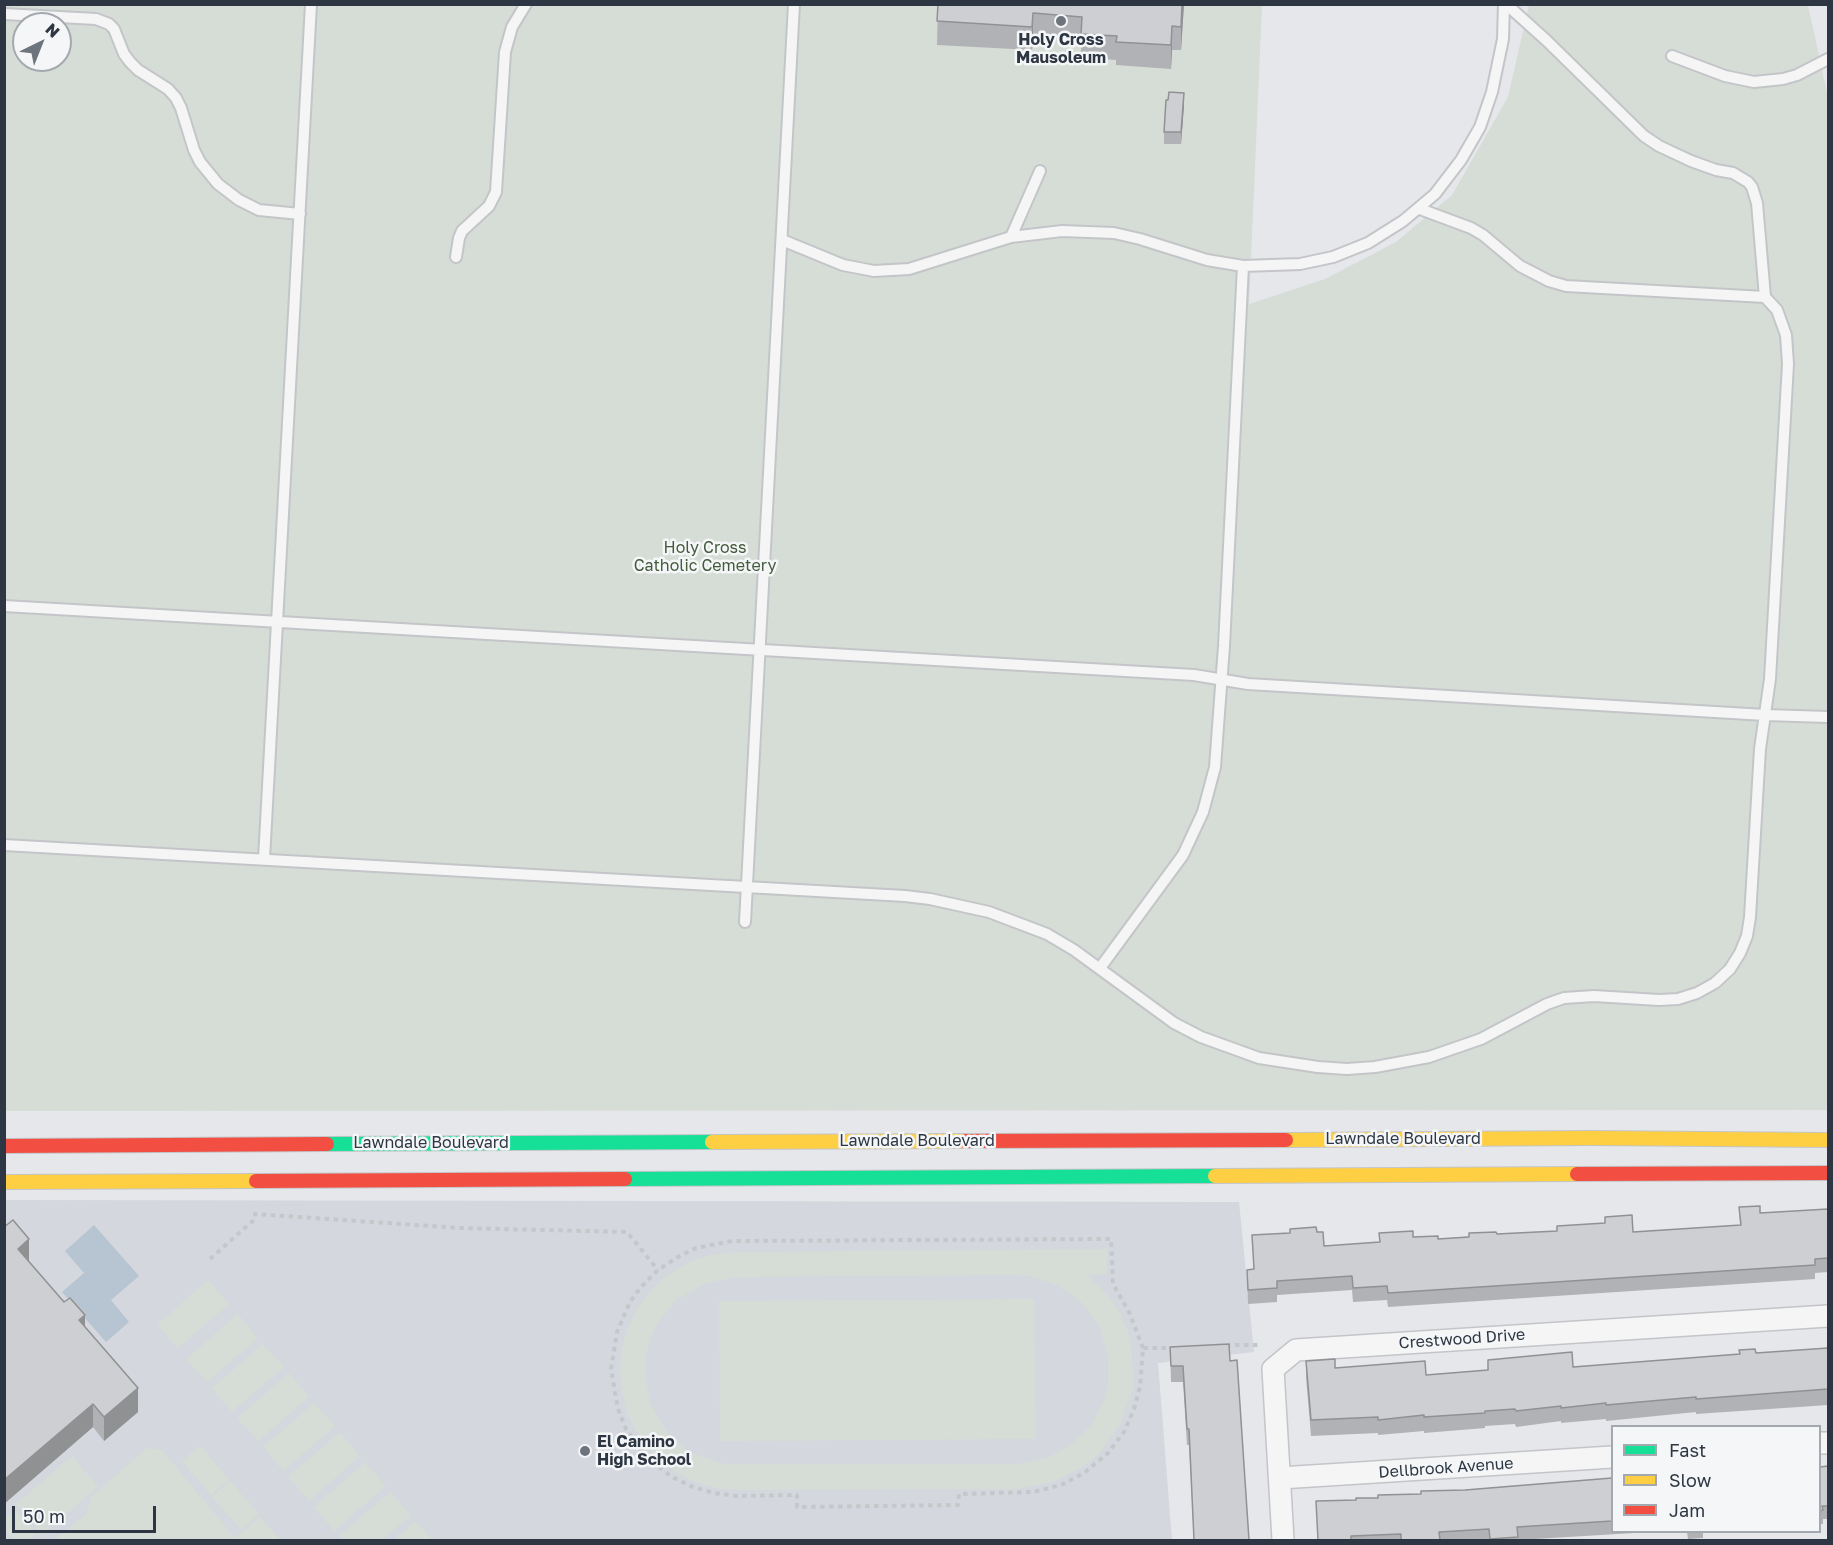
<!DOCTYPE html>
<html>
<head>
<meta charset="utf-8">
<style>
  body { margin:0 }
  #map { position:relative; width:1833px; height:1545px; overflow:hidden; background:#e5e7ea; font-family:"Golos Text",sans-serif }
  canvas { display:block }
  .frame { position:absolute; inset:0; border:6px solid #2d3642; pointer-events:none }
  .legend { position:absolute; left:1611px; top:1425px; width:210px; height:108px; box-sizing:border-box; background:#f4f6f8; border:2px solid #a4a9af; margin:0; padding:8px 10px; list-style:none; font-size:18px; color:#2d3642 }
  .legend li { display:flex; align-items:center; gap:12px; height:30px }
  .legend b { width:30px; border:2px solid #a4a9af }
  .north { position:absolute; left:12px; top:12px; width:60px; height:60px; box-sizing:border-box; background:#f4f6f8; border:2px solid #a4a9af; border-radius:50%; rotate:43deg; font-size:16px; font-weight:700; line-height:24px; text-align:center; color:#2d3642 }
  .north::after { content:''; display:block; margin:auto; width:21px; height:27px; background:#6d747d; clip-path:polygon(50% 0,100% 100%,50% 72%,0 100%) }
  .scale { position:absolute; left:12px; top:1506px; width:144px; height:27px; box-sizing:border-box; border:3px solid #2d3642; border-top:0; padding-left:8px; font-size:18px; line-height:21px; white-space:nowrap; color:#2d3642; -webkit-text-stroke:4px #f4f6f8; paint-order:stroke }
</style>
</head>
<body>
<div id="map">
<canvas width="1833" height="1545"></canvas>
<div class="frame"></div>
<ul class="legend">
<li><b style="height:8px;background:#16e098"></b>Fast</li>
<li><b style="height:8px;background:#ffcf43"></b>Slow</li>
<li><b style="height:8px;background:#f24e42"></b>Jam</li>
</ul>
<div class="north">N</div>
<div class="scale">50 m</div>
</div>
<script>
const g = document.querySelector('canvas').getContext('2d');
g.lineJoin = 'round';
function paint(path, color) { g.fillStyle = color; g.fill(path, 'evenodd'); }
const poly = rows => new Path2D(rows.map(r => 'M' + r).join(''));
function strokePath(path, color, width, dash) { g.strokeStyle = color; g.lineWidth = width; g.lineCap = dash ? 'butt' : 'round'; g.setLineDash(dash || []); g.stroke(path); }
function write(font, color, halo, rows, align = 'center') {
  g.font = font + ' "Golos Text",sans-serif'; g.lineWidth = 5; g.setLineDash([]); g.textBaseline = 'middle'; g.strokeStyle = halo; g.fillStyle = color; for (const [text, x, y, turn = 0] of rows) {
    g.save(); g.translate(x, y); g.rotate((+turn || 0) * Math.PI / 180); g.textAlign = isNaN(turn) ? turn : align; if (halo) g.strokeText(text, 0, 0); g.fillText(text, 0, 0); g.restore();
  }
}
paint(poly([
  [5,1200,1239,1202,1254,1352,1158,1363,1172,1540,5,1540]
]), '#d4d7dd');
paint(poly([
  [4,5,1262,5,1249,304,1325,279,1396,242,1452,195,1508,97,1529,5,1808,5,1828,97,1828,1110,5,1111],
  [24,24,60,24,60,60,24,60],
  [1107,1249,1107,1274,1087,1275,1111,1299,1121,1315,1128,1332,1132,1350,1133,1388,1121,1423,1100,1453,1086,1465,1053,1482,1016,1489,740,1490,719,1489,699,1483,680,1475,663,1463,648,1448,636,1431,627,1413,622,1393,620,1372,621,1351,627,1331,635,1312,647,1295,661,1280,678,1268,697,1259,717,1254,738,1252],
  [1014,1275,1029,1276,1057,1285,1081,1302,1099,1326,1108,1355,1108,1384,1105,1398,1092,1424,1071,1445,1045,1459,1016,1464,723,1464,692,1453,679,1444,667,1432,650,1404,645,1372,646,1355,650,1339,657,1324,677,1299,706,1283,738,1277],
  [208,1280,229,1304,178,1348,157,1325],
  [1034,1299,1036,1439,720,1441,719,1301],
  [238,1314,258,1338,207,1382,186,1359],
  [263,1344,284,1367,232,1412,212,1388],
  [289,1373,309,1397,258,1441,237,1418],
  [314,1403,335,1426,283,1471,263,1447],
  [340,1432,360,1456,309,1501,288,1477],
  [200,1446,229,1479,211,1495,182,1461],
  [147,1448,162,1450,235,1538,260,1517,280,1540,55,1540,86,1514,92,1496],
  [72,1456,98,1487,42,1535,16,1504],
  [365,1462,386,1486,334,1531,314,1507],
  [230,1481,259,1514,241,1530,212,1497],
  [390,1492,411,1515,382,1540,343,1540,339,1536],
  [16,1510,36,1533,28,1540,14,1540,6,1530,6,1518],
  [416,1521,432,1540,394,1540]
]), '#d6ddd6');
paint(poly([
  [94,1225,139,1276,111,1300,129,1322,106,1342,62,1292,84,1273,65,1251]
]), '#b7c5d2');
const lane = poly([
  [4,14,96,19,109,24,114,29,124,54,130,62,138,70,168,89,176,98,181,108,194,150,200,162,218,184,239,200,259,210,300,214],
  [1672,56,1725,76,1754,82,1783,79,1797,75,1828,59],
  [1420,209,1471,228,1483,235,1520,266,1549,281,1566,286,1765,297],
  [1011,237,1040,171],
  [782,240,843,265,874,271,909,269,1011,237,1062,231,1114,233,1140,239,1207,260,1243,266,1300,264,1333,257,1368,243,1403,221,1435,194,1461,160,1480,127,1492,92,1503,39,1504,4],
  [456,257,459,238,462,231,489,206,496,192,505,52,512,27,526,4],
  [4,606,1194,675,1248,684,1765,715,1828,717],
  [4,845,905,896,930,899,989,912,1047,934,1074,950,1174,1023,1201,1037,1259,1058,1318,1067,1347,1069,1375,1067,1429,1057,1481,1039,1547,1004,1564,998,1594,996,1659,1000,1678,999,1697,993,1715,983,1730,969,1740,953,1747,936,1750,917,1760,749,1770,679,1788,364,1786,335,1777,310,1765,297,1757,203,1752,187,1748,182,1733,173,1716,170,1691,161,1659,146,1644,136,1546,40,1506,4],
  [264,859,311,4],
  [745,922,794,4],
  [1100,968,1183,855,1203,812,1215,767,1224,646,1243,266]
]);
const street = poly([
  [1820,1443,1828,1443],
  [1280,1478,1612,1457],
  [1283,1540,1273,1369,1296,1350,1828,1316]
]);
const fast = poly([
  [327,1144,712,1142],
  [625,1179,1215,1176]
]);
const slow = poly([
  [1286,1140,1590,1138,1828,1140],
  [712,1142,965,1141],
  [1215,1176,1577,1174],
  [4,1182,256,1181]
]);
const jam = poly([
  [965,1141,1286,1140],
  [4,1146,327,1144],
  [1577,1174,1828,1173],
  [256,1181,625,1179]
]);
strokePath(lane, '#c3c5c8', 14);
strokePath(street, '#c3c5c8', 24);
strokePath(fast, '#c3c5c8', 16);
strokePath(slow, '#c3c5c8', 16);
strokePath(jam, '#c3c5c8', 16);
strokePath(poly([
  [210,1259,255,1219,255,1214,460,1228,627,1232,658,1270],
  [1226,1345,1262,1345],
  [1143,1348,1129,1312,1113,1284,1111,1239,732,1241,696,1248,678,1257,658,1270,641,1287,630,1302,617,1332,611,1369,618,1409,626,1429,640,1449,655,1464,672,1477,693,1487,714,1493,737,1496,797,1495,797,1507,958,1505,959,1494,1033,1492,1061,1485,1084,1473,1108,1453,1124,1432,1134,1409,1140,1387,1143,1348,1174,1348]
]), '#c5c8ca', 4, [4.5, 4.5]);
strokePath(lane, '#f5f5f6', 10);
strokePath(street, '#f5f5f6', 21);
strokePath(fast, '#16e098', 14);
strokePath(slow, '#ffcf43', 14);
strokePath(jam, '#f24e42', 14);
paint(poly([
  [938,4,1184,4,1181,50,1172,50,1171,69,1116,65,1116,60,1081,57,1081,40,1033,37,1032,50,937,45],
  [1184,105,1181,144,1164,144,1164,132],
  [1739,1207,1760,1213,1828,1209,1828,1272,1815,1273,1815,1279,1388,1307,1387,1300,1353,1302,1352,1290,1277,1295,1277,1302,1248,1304,1247,1270,1254,1269,1252,1235,1317,1232,1324,1246,1379,1242,1379,1233,1413,1237,1438,1239,1497,1234,1633,1232,1740,1225],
  [4,1227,29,1262,85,1327,138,1412,104,1441,93,1427,4,1504],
  [1170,1347,1230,1361,1249,1540,1194,1540,1189,1445,1187,1445,1183,1382,1171,1382],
  [1828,1348,1828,1405,1696,1414,1696,1412,1606,1421,1606,1419,1561,1423,1561,1421,1516,1427,1515,1424,1485,1426,1485,1428,1424,1433,1424,1431,1378,1435,1378,1433,1311,1436,1306,1377,1306,1361,1335,1368,1426,1375,1488,1370,1488,1360,1573,1367],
  [1828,1466,1828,1519,1823,1519,1823,1524,1820,1524,1820,1467],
  [1612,1478,1612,1532,1651,1532,1518,1540,1317,1540,1356,1500,1465,1490],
  [1687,1532,1703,1532,1703,1538,1688,1539]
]), '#b1b2b5');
paint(poly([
  [1182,4,1184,4,1181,50,1181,27],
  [1033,13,1033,37,1032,50,1032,27],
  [1172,26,1172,50,1171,69,1171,45],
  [1184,93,1184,105,1181,144,1181,132],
  [29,1239,29,1262,18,1249],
  [85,1315,85,1339,79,1320],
  [138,1388,138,1412,104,1441,104,1417],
  [93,1404,93,1427,4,1504,4,1480]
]), '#909193');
const building = poly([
  [938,4,1182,4,1181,27,1172,26,1171,45,1116,42,1117,36,1081,34,1082,17,1033,13,1032,27,937,21,938,4],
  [1169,92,1184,93,1181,132,1164,132,1166,100,1168,100,1169,92],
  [1760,1206,1760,1213,1828,1209,1828,1258,1815,1259,1815,1265,1388,1293,1387,1286,1353,1288,1352,1276,1277,1281,1277,1288,1248,1290,1247,1270,1254,1269,1252,1235,1290,1233,1290,1229,1316,1227,1317,1232,1323,1232,1324,1246,1380,1242,1379,1233,1413,1231,1413,1237,1438,1236,1438,1239,1469,1237,1469,1233,1496,1232,1497,1234,1557,1231,1557,1226,1605,1223,1605,1217,1632,1215,1633,1232,1741,1225,1739,1207,1760,1206],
  [13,1220,29,1239,18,1249,64,1302,70,1298,85,1315,79,1320,138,1388,104,1417,93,1404,4,1480,4,1227,13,1220],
  [1229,1344,1230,1361,1237,1360,1249,1540,1194,1540,1189,1429,1187,1429,1183,1366,1171,1366,1170,1347,1229,1344],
  [1828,1348,1828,1389,1696,1399,1696,1397,1606,1405,1606,1403,1561,1408,1561,1406,1516,1411,1515,1409,1485,1411,1485,1413,1424,1417,1424,1415,1378,1420,1378,1417,1311,1420,1306,1361,1335,1359,1335,1368,1425,1361,1426,1375,1488,1370,1488,1360,1572,1352,1573,1367,1740,1354,1739,1350,1755,1349,1756,1353,1828,1348],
  [1828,1466,1828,1506,1822,1506,1823,1510,1820,1511,1820,1467,1828,1466],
  [1612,1478,1612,1521,1517,1527,1518,1537,1490,1539,1489,1529,1439,1532,1440,1540,1401,1540,1401,1534,1351,1536,1351,1540,1318,1540,1316,1501,1356,1500,1356,1498,1378,1498,1378,1495,1421,1494,1421,1491,1465,1490,1612,1478]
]);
paint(building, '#cecfd2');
strokePath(building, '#909193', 1.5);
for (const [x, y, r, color] of [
  [1061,21,6,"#6d747d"],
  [585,1451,6,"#6d747d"]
]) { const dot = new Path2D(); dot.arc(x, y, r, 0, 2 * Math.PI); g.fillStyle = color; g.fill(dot); strokePath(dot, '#f4f6f8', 2); }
write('bold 16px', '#2d3642', '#f4f6f8', [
  ["Holy Cross",1061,40],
  ["Mausoleum",1061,58],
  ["El Camino",597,1442,"left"],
  ["High School",597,1460,"left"]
]);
write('16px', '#445c3c', '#f4f6f8', [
  ["Holy Cross",705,548],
  ["Catholic Cemetery",705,566]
]);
write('16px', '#2d3642', '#f4f6f8', [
  ["Lawndale Boulevard",1403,1139],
  ["Lawndale Boulevard",917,1141],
  ["Lawndale Boulevard",431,1143],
  ["Crestwood Drive",1462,1339,-4],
  ["Dellbrook Avenue",1446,1468,-4]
]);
</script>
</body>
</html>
